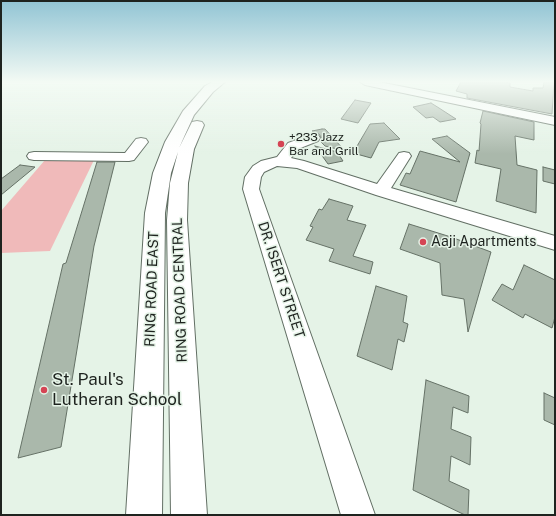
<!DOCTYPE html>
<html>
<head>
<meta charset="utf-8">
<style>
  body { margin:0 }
  #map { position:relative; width:556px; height:516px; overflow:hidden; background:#e5f3e7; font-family:"Public Sans",sans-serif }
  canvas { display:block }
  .frame { position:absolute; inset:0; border:2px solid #1e231f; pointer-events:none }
</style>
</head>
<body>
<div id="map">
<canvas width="556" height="516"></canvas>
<div class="frame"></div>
</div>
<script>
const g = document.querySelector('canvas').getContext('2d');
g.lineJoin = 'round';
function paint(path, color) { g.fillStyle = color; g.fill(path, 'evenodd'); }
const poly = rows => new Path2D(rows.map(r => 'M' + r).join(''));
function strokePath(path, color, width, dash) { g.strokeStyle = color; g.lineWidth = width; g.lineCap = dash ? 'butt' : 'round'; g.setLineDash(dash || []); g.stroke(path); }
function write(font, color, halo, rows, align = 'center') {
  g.font = font + ' "Public Sans",sans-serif'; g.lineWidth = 3; g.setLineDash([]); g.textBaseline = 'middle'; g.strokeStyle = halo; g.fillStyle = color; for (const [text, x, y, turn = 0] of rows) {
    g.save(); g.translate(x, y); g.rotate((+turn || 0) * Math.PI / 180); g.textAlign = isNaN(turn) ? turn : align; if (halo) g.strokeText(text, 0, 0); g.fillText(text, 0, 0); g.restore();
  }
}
paint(poly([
  [45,160,94,160,50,251,1,253,1,211]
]), '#f0baba');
const building = poly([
  [461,82,501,82,510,83,510,87,533,91,533,88,543,88,544,82,554,82,552,114,467,98,467,94,456,91,461,82],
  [355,100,371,103,358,123,341,119,355,100],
  [431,103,439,108,456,119,440,122,433,117,426,118,413,107,431,103],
  [483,111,534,122,534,140,515,136,517,165,537,170,536,213,496,201,501,169,475,163,477,150,479,151,481,124,480,123,483,111],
  [384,123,400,139,379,142,371,158,353,153,370,124,384,123],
  [322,129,325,129,345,151,325,146,320,141,321,137,319,134,312,131,322,129],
  [447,136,470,153,456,202,400,185,406,173,410,174,420,151,460,162,432,139,447,136],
  [315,146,337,152,343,161,328,164,315,146],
  [97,162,115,162,94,246,61,447,18,458,63,264,66,263,97,162],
  [20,165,35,167,1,195,1,179,20,165],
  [543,167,555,170,555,184,543,181,543,167],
  [329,199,353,206,347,220,366,225,353,256,373,262,370,274,329,261,334,249,306,240,313,227,310,226,319,209,322,210,329,199],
  [409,224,451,237,491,252,468,332,464,299,442,295,440,263,400,249,409,224],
  [524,265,555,280,555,317,552,328,525,314,523,318,492,300,502,284,513,290,524,265],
  [376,286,407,296,403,322,408,324,404,342,398,339,392,370,357,356,376,286],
  [426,380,469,396,468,413,453,407,451,429,471,437,470,465,451,456,449,481,469,490,468,515,465,515,413,490,426,380],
  [544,393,555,398,555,425,544,420,544,393]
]);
paint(building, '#aab8ab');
strokePath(building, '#657166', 1);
const minor = poly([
  [360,82,379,82,555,117,555,125,365,85,360,82],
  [313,134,318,135,320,138,318,141,298,149,291,158,304,161,377,184,399,153,404,152,409,153,411,156,391,188,555,236,555,250,376,195,297,168,277,166,264,172,261,177,259,189,375,515,341,515,243,189,245,177,253,166,261,161,277,157,288,143,313,134],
  [141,138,146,139,148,142,134,160,129,161,34,160,29,159,27,156,29,153,34,152,125,153,136,139,141,138]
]);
const major = poly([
  [212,82,225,82,213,92,194,115,179,148,192,122,197,121,202,122,204,125,194,149,188,183,187,220,207,515,171,515,167,220,170,183,178,152,171,173,165,213,162,515,126,515,145,213,153,173,165,142,183,111,205,86,212,82]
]);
strokePath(minor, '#626f64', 2);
strokePath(major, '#626f64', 2);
paint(minor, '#fff');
paint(major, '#fff');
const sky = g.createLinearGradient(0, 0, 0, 154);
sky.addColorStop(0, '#91c4d4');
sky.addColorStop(0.53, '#f3faf4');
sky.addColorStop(1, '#f3faf400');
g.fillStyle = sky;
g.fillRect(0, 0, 556, 154);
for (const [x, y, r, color] of [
  [281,144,4,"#d54454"],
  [423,242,4,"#d54454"],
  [44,390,4,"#d54454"]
]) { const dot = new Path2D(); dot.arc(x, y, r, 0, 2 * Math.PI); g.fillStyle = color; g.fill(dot); strokePath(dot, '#e5f3e7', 1.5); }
write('12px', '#1e231f', '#e5f3e7', [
  ["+233 Jazz",289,137],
  ["Bar and Grill",289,151]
], 'left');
write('14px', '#1e231f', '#e5f3e7', [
  ["Aaji Apartments",431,242]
], 'left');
write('14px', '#1e231f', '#e5f3e7', [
  ["DR. ISERT STREET",281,280,72],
  ["RING ROAD EAST",152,289,-88],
  ["RING ROAD CENTRAL",180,290,-92]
]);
write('17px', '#1e231f', '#e5f3e7', [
  ["St. Paul's",52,380],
  ["Lutheran School",52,400]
], 'left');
</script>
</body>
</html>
